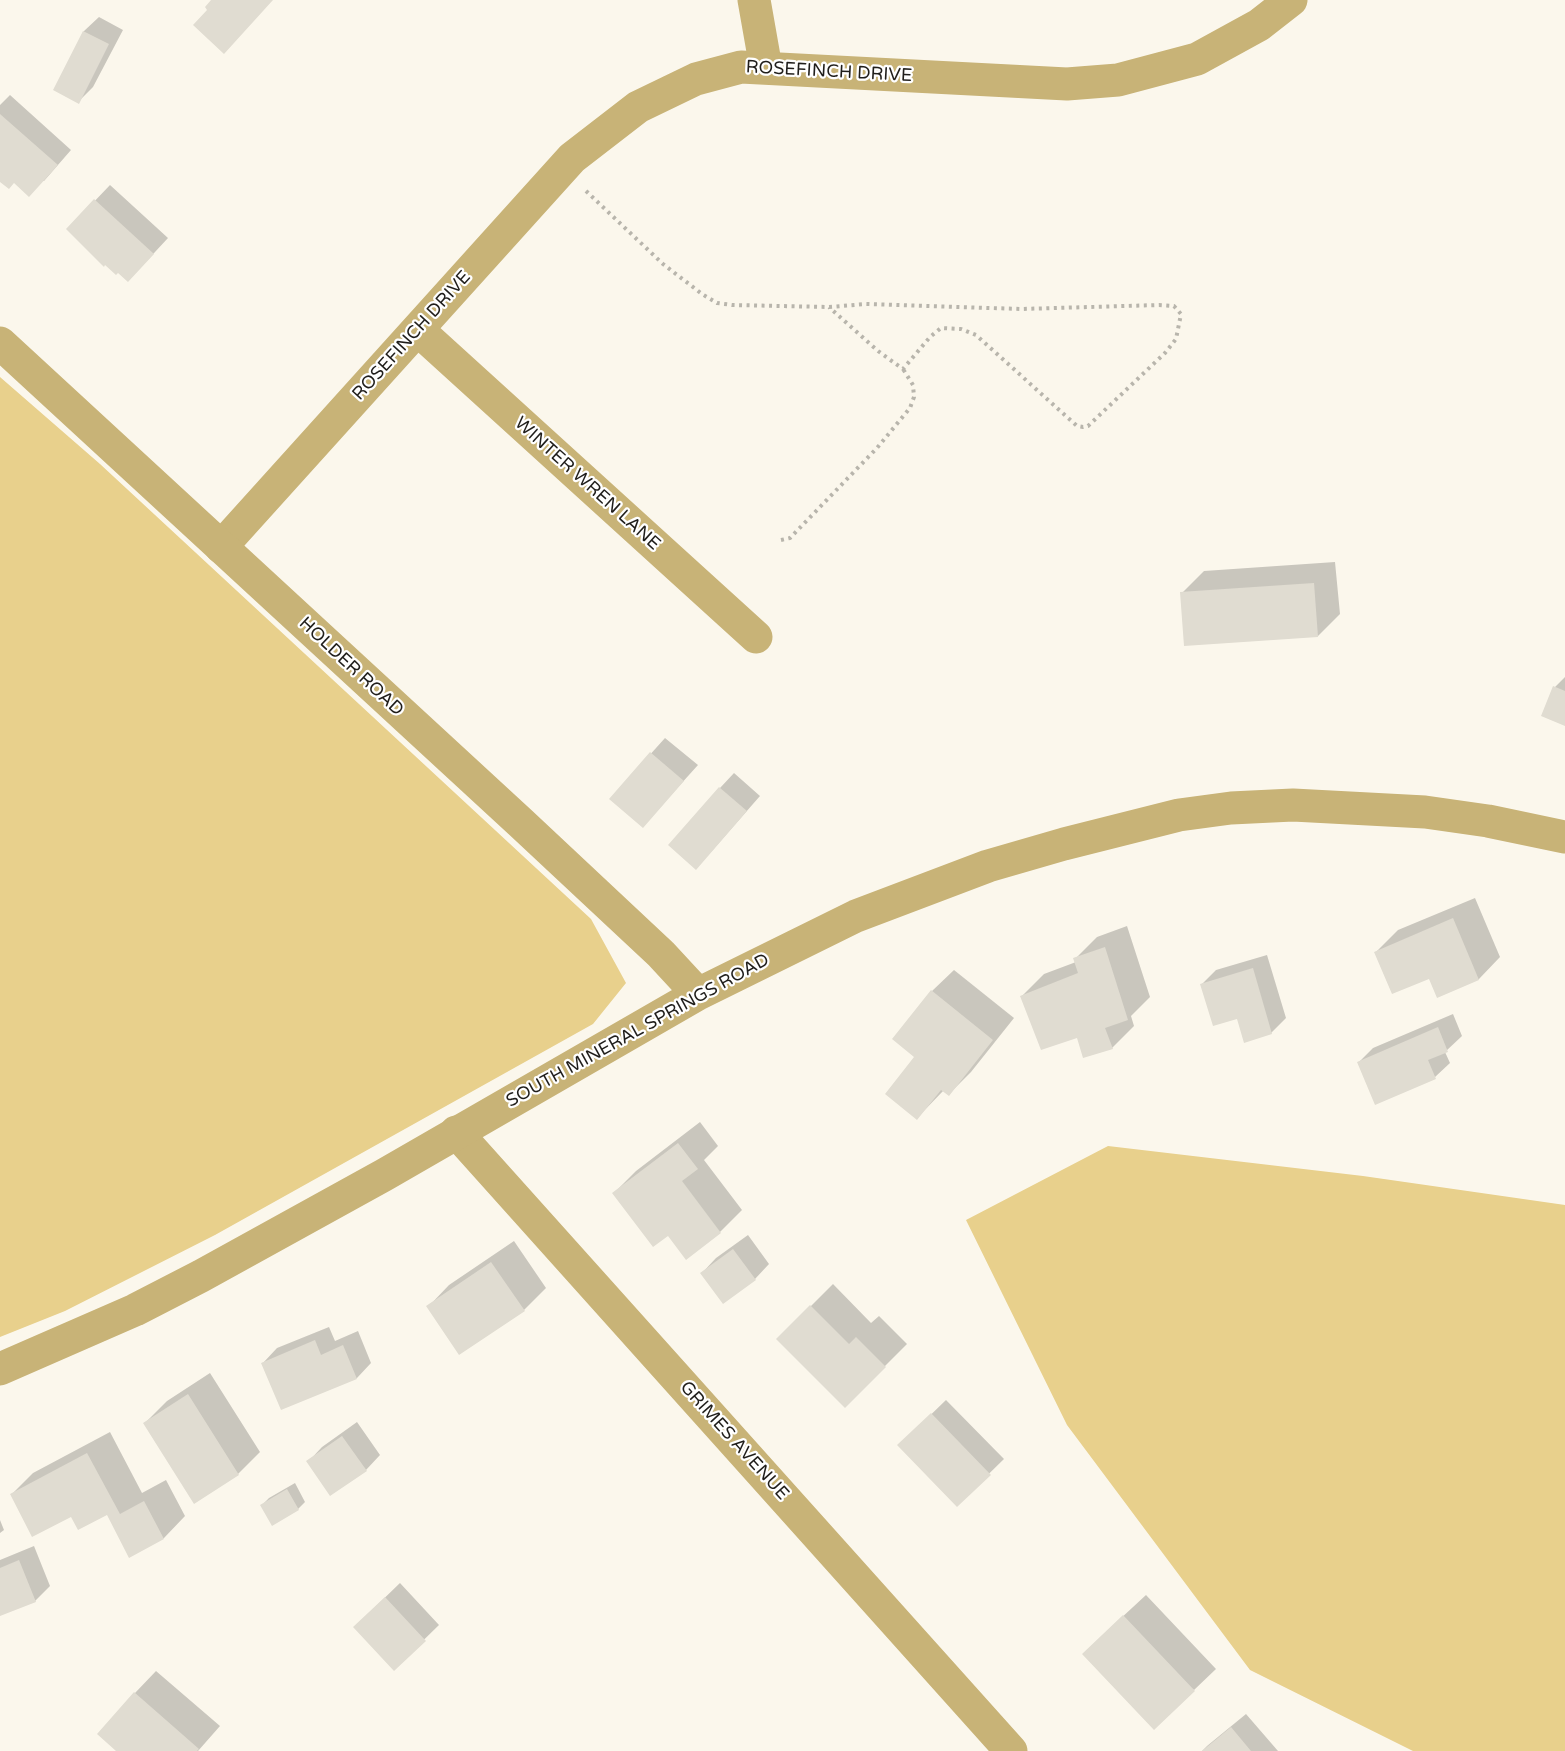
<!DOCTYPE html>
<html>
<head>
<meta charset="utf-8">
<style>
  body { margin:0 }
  canvas { display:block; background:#fbf7ec }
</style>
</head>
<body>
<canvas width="1565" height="1751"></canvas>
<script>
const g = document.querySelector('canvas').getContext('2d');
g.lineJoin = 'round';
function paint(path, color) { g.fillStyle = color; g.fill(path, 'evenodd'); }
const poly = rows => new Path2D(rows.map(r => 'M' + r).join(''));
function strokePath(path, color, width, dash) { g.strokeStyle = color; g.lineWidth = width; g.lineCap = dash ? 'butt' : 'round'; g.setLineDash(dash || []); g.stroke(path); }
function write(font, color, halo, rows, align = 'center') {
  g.font = font + ' "Varela Round",sans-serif'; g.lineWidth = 4.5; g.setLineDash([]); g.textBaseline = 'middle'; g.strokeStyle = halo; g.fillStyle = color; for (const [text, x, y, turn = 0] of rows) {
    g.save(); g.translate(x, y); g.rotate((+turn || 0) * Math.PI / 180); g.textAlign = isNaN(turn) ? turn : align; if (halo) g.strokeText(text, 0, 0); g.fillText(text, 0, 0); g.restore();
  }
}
paint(poly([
  [0,377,100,464,591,919,626,983,593,1024,215,1235,65,1311,0,1337],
  [1108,1146,1363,1176,1565,1205,1565,1751,1413,1751,1250,1670,1067,1425,966,1220]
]), '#e8d08c');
paint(poly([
  [99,17,123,30,93,87,78,102,55,89,84,31],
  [10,95,71,150,44,181,14,182,0,180,0,105],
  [110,185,168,238,142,266,68,229],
  [1335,562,1340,614,1318,636,1182,593,1204,571],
  [1565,677,1565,725,1555,687],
  [665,738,698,765,643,826,611,798],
  [734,773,760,796,710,853,720,788],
  [1475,898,1500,957,1479,979,1438,996,1430,977,1376,952,1398,930],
  [1127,926,1150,997,1131,1016,1134,1026,1112,1048,1078,1036,1022,996,1044,974,1076,962,1075,959,1097,937],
  [1267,955,1286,1018,1271,1033,1238,1017,1202,984,1216,970],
  [954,970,1014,1018,971,1072,949,1094,944,1090,917,1118,916,1056,932,991],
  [1453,1014,1462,1036,1445,1052,1450,1063,1435,1077,1376,1103,1358,1063,1373,1048],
  [700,1122,718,1146,704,1160,742,1210,720,1232,668,1233,614,1193,636,1171],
  [748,1235,769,1264,755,1279,702,1273,716,1258],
  [514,1241,546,1288,524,1310,428,1307,449,1285],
  [833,1284,871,1323,879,1316,907,1344,845,1406,778,1339],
  [329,1327,335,1341,358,1331,371,1363,357,1378,282,1408,263,1363,277,1348],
  [210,1373,260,1452,238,1474,195,1502,145,1423,167,1401],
  [946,1400,1004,1459,957,1505,914,1431],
  [357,1422,380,1455,366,1470,308,1462,322,1447],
  [110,1432,142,1493,166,1480,185,1516,164,1538,130,1556,107,1513,71,1515,11,1495,33,1473],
  [295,1483,305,1502,298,1509,272,1524,262,1505,269,1498],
  [0,1520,4,1530,0,1533],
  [34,1546,50,1586,35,1601,0,1615,0,1560],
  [400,1583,439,1625,394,1669,370,1612],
  [1146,1595,1216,1669,1194,1690,1106,1632],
  [156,1671,220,1726,198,1751,118,1751,135,1693],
  [1246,1714,1278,1751,1202,1751,1207,1746]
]), '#0003');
paint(poly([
  [211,0,273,0,224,54,193,25,207,10,205,7],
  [83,31,109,44,79,104,53,90],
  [0,114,58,165,29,197,14,183,9,189,0,182],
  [94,199,154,254,128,282,118,273,116,275,105,265,104,267,66,229],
  [1314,583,1318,637,1184,646,1180,592],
  [1553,686,1565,691,1565,726,1541,716],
  [650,752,684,781,643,828,609,799],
  [719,787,747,811,696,870,668,845],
  [1453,918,1479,980,1437,998,1429,979,1392,994,1374,952],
  [1105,947,1128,1020,1105,1028,1113,1049,1083,1058,1077,1038,1041,1050,1020,996,1078,973,1073,958],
  [1253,968,1272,1034,1244,1043,1237,1019,1213,1026,1200,984],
  [931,990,993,1040,949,1096,941,1090,917,1120,885,1094,914,1057,892,1039],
  [1438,1027,1448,1052,1428,1060,1436,1079,1375,1105,1357,1062],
  [678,1143,698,1169,682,1181,721,1233,686,1260,668,1236,653,1247,612,1193],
  [733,1249,756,1280,723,1304,700,1273],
  [491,1262,525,1311,459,1355,426,1306],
  [810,1305,849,1344,856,1337,886,1367,845,1408,776,1339],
  [315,1340,321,1355,343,1345,357,1379,281,1410,261,1363],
  [188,1394,239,1475,194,1504,143,1423],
  [931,1413,991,1475,957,1507,897,1445],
  [342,1436,367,1471,330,1496,306,1461],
  [87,1453,120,1514,144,1501,164,1539,129,1558,107,1515,78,1530,71,1517,32,1537,10,1494],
  [287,1489,299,1510,272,1526,260,1505],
  [19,1560,36,1602,0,1616,0,1568],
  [385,1597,426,1641,394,1671,353,1627],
  [1123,1615,1195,1691,1154,1730,1082,1654],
  [134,1692,199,1749,197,1751,116,1751,97,1734],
  [1231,1727,1251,1751,1202,1751]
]), '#e0dcd1');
strokePath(poly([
  [586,191,663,264,702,294,717,303,732,305,829,307,866,304,1021,309,1159,305,1174,306,1181,314,1176,339,1165,353,1088,426,1083,427,1077,426,976,335,961,329,941,328,930,337,903,369,878,351,829,307],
  [781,540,790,538,877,448,910,408,914,397,913,385,903,369]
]), '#b8b5ac', 4, [3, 4.5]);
strokePath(poly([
  [754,0,766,68],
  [418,330,756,637],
  [221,547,572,158,638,107,696,79,741,67,1067,84,1118,80,1197,59,1259,25,1291,0],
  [456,1132,1011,1751]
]), '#c8b377', 33);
strokePath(poly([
  [0,343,521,823,661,954,698,994],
  [0,1369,135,1310,201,1276,384,1175,698,994,856,916,988,866,1064,844,1179,815,1231,808,1293,805,1425,812,1488,821,1565,837]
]), '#c8b377', 33);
write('18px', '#201e1b', '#fff', [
  ["ROSEFINCH DRIVE",829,72,3],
  ["ROSEFINCH DRIVE",412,336,-48],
  ["WINTER WREN LANE",587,484,42],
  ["HOLDER ROAD",351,667,43],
  ["SOUTH MINERAL SPRINGS ROAD",638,1031,-29],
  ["GRIMES AVENUE",734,1441,48]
]);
</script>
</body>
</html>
